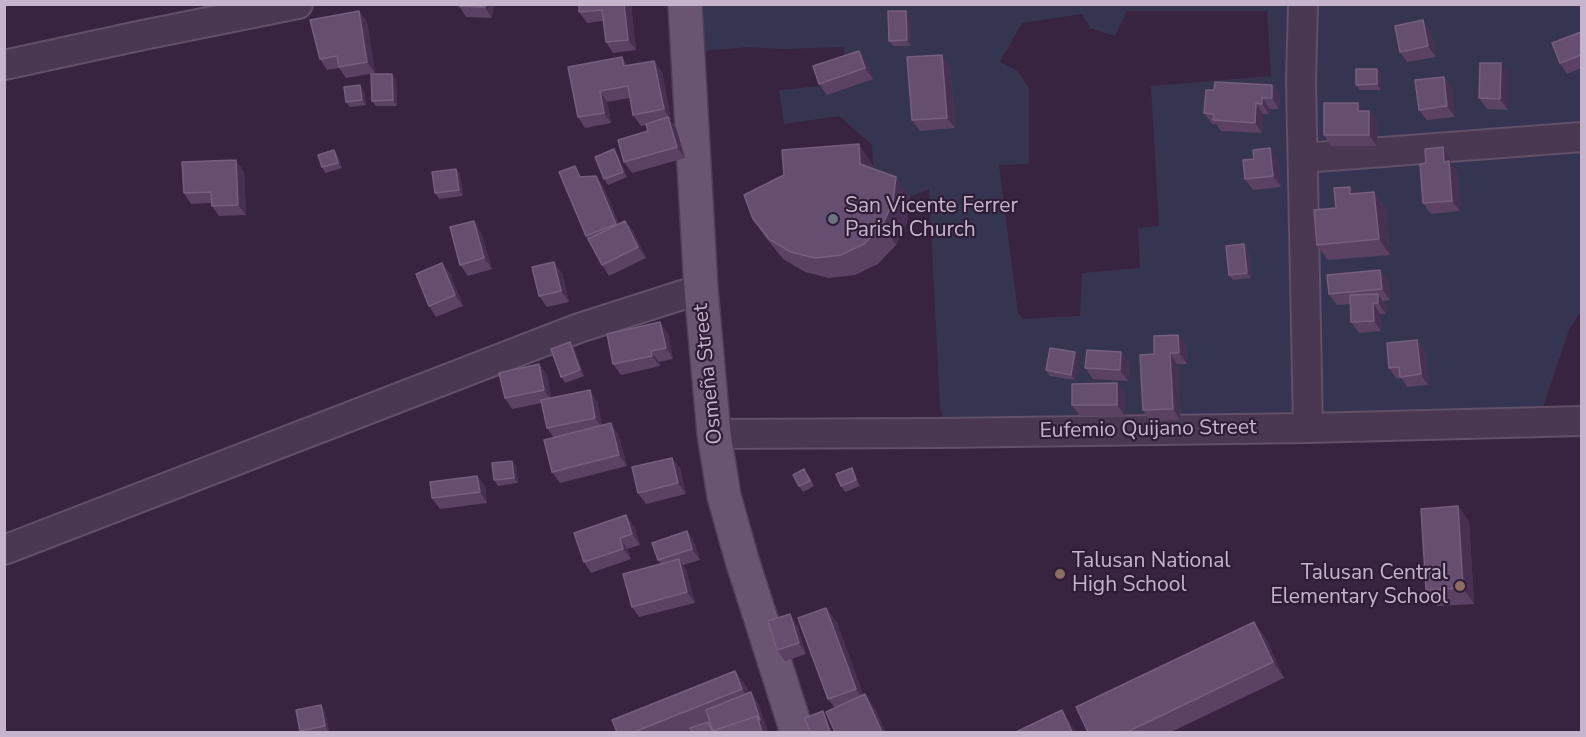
<!DOCTYPE html>
<html>
<head>
<meta charset="utf-8">
<style>
  body { margin:0 }
  #map { position:relative; width:1586px; height:737px; overflow:hidden; background:#382341; font-family:"Nunito Sans",sans-serif }
  canvas { display:block }
  .frame { position:absolute; inset:0; border:6px solid #c5b4cb; pointer-events:none }
</style>
</head>
<body>
<div id="map">
<canvas width="1586" height="737"></canvas>
<div class="frame"></div>
</div>
<script>
const g = document.querySelector('canvas').getContext('2d');
g.lineJoin = 'round';
function paint(path, color) { g.fillStyle = color; g.fill(path, 'evenodd'); }
const poly = rows => new Path2D(rows.map(r => 'M' + r).join(''));
function strokePath(path, color, width, dash) { g.strokeStyle = color; g.lineWidth = width; g.lineCap = dash ? 'butt' : 'round'; g.setLineDash(dash || []); g.stroke(path); }
function write(font, color, halo, rows, align = 'center') {
  g.font = font + ' "Nunito Sans",sans-serif'; g.lineWidth = 4.5; g.setLineDash([]); g.textBaseline = 'middle'; g.strokeStyle = halo; g.fillStyle = color; for (const [text, x, y, turn = 0] of rows) {
    g.save(); g.translate(x, y); g.rotate((+turn || 0) * Math.PI / 180); g.textAlign = isNaN(turn) ? turn : align; if (halo) g.strokeText(text, 0, 0); g.fillText(text, 0, 0); g.restore();
  }
}
paint(poly([
  [689,5,1292,5,1296,414,944,421,940,407,929,189,910,197,874,184,872,145,839,116,784,124,779,90,821,86,819,73,844,64,844,47,781,49,749,47,691,52],
  [1127,11,1267,11,1271,76,1151,86,1159,226,1138,228,1140,268,1082,273,1080,316,1023,319,1018,313,999,165,1029,164,1029,89,1018,71,1000,62,1022,23,1082,14,1090,28,1115,36],
  [1310,5,1581,5,1581,130,1309,146],
  [1581,144,1581,311,1569,330,1540,416,1319,423,1317,171]
]), '#363551');
const minor = poly([
  [1303,4,1301,81,1308,428],
  [4,65,143,35,298,4],
  [1303,158,1582,137],
  [714,434,940,433,1308,428,1582,421],
  [4,550,579,328,701,289]
]);
const major = poly([
  [685,4,701,289,714,434,724,496,742,560,797,732]
]);
strokePath(minor, '#624f68', 32);
strokePath(major, '#503e57', 36);
strokePath(minor, '#4a3751', 28);
strokePath(major, '#695571', 33);
paint(poly([
  [493,4,492,18,466,17,459,6],
  [579,4,631,4,636,50,613,53,606,42,603,21,587,23,579,12],
  [359,11,367,22,375,73,346,78,339,68,327,70,320,59],
  [910,16,911,46,893,46,889,41],
  [1423,20,1430,31,1436,57,1407,62,1400,52],
  [1581,32,1581,68,1567,74,1560,63],
  [859,51,867,62,873,79,827,95,819,84],
  [654,61,662,72,671,120,670,120,676,128,685,158,632,173,624,162,648,131,646,125,641,126,633,115,630,98,607,102,611,123,585,128,578,117,568,67,629,66],
  [950,65,955,128,920,131,912,120],
  [1381,74,1381,90,1360,90,1356,85],
  [1508,74,1508,110,1487,109,1479,98],
  [1444,77,1452,88,1455,117,1427,120,1419,110],
  [396,79,397,106,376,106,372,101],
  [360,85,364,91,366,105,350,107,346,102],
  [1272,85,1280,96,1279,109,1270,109,1269,114,1263,114,1262,133,1221,131,1216,124,1212,124,1204,113,1214,90],
  [1363,111,1369,111,1377,122,1377,146,1331,146,1324,135],
  [1443,147,1450,158,1451,164,1457,172,1460,211,1431,214,1423,203,1426,163],
  [334,150,338,156,342,168,325,173,322,167],
  [618,155,627,177,608,185,604,179],
  [1254,159,1278,159,1281,187,1253,190,1245,179],
  [872,164,873,169,910,197,907,222,896,245,878,264,855,275,829,278,805,272,783,259,767,239,753,219],
  [456,169,460,174,463,196,439,199,435,193],
  [244,171,246,215,219,216,212,206,211,203,191,204,184,193],
  [596,176,603,186,619,224,625,221,633,231,646,258,609,276,602,265,586,236,583,177],
  [1350,187,1355,194,1374,192,1385,208,1390,255,1328,260,1317,245,1336,208],
  [481,232,492,269,468,276,460,265],
  [1244,244,1248,250,1251,278,1233,280,1229,275],
  [1380,270,1388,281,1390,300,1383,301,1385,305,1386,314,1380,314,1381,331,1359,333,1351,322,1350,304,1337,305,1329,294],
  [450,273,463,306,436,317,429,306],
  [562,273,569,302,547,307,539,296],
  [668,333,673,359,659,362,660,366,621,375,613,364],
  [1178,335,1186,346,1187,364,1177,364,1180,420,1150,421,1143,410,1154,354],
  [1417,340,1425,350,1428,385,1407,387,1401,378,1397,379,1389,368],
  [574,348,584,376,565,383,561,377],
  [1075,352,1079,358,1075,380,1050,376,1046,370],
  [1121,352,1129,363,1128,381,1093,379,1085,368],
  [539,364,547,375,551,398,597,401,602,425,618,434,627,466,560,483,552,472,554,438,547,428,542,403,512,409,505,398],
  [1125,394,1125,416,1080,416,1072,405],
  [672,458,680,468,686,494,646,504,638,493],
  [516,466,518,483,498,486,494,480],
  [852,468,855,474,860,486,845,492,841,486],
  [808,474,814,486,803,492,799,486],
  [477,476,485,486,487,503,440,509,432,498],
  [1458,506,1469,522,1474,604,1437,606,1426,590],
  [634,526,640,545,627,549,631,559,591,573,584,562],
  [687,531,694,542,700,560,683,565,686,570,695,603,639,617,632,607,661,564,658,560],
  [826,608,837,623,863,695,876,710,835,708,828,699],
  [797,625,806,654,785,661,777,650],
  [1265,637,1284,678,1171,732,1088,732],
  [735,671,746,686,749,693,751,692,758,703,768,732,692,732,691,730,684,732,617,732],
  [321,705,325,711,329,732,301,732,300,731]
]), '#5b4265');
paint(poly([
  [485,4,493,4,492,18,485,7],
  [624,4,631,4,636,50,628,40],
  [359,11,367,22,375,73,367,62],
  [906,11,910,16,911,46,907,40],
  [1423,20,1430,31,1436,57,1428,46],
  [859,51,867,62,873,79,865,68],
  [942,55,950,65,955,128,947,118],
  [622,57,630,68,624,66],
  [654,61,662,72,671,120,664,109],
  [1501,63,1508,74,1508,110,1500,99],
  [1377,69,1381,74,1381,90,1377,84],
  [392,74,396,79,397,106,393,100],
  [1444,77,1452,88,1455,117,1447,106],
  [360,85,364,91,366,105,362,100],
  [1272,85,1280,96,1279,109,1272,98],
  [600,91,607,102,611,123,604,113],
  [1262,98,1270,109,1269,114,1262,104],
  [1256,103,1263,114,1262,133,1255,123],
  [1358,103,1365,113,1358,111],
  [1369,111,1377,122,1377,146,1369,135],
  [668,117,676,128,685,158,677,147],
  [859,144,872,164,874,184,860,164],
  [1443,147,1450,158,1451,164,1457,172,1460,211,1452,201,1444,162],
  [1270,148,1278,159,1281,187,1273,176],
  [614,149,618,155,627,177,623,172],
  [334,150,338,156,342,168,338,163],
  [236,160,244,171,246,215,238,205],
  [456,169,460,174,463,196,459,190],
  [596,176,603,186,623,235,616,224],
  [896,177,910,197,907,222,896,245,882,226],
  [1350,187,1361,202,1350,194],
  [1374,192,1385,208,1390,255,1379,239],
  [474,221,481,232,492,269,484,258],
  [625,221,633,231,646,258,638,247],
  [1244,244,1248,250,1251,278,1247,273],
  [554,262,562,273,569,302,561,291],
  [442,263,450,273,463,306,455,295],
  [1380,270,1388,281,1390,300,1382,289],
  [1378,294,1385,305,1386,314,1378,303],
  [1373,303,1380,314,1381,331,1374,321],
  [660,322,668,333,673,359,666,348],
  [1178,335,1186,346,1187,364,1179,353],
  [1417,340,1425,350,1428,385,1421,374],
  [570,342,574,348,584,376,580,370],
  [651,351,659,362,660,366,652,356],
  [1075,352,1079,358,1075,380,1071,375],
  [1121,352,1129,363,1128,381,1120,370],
  [1170,353,1177,364,1180,420,1173,409],
  [539,364,547,375,552,401,544,390],
  [1117,383,1125,394,1125,416,1117,405],
  [590,390,597,401,603,429,595,418],
  [611,423,618,434,627,466,619,455],
  [672,458,680,468,686,494,678,483],
  [512,461,516,466,518,483,514,478],
  [852,468,855,474,860,486,856,480],
  [477,476,485,486,487,503,480,492],
  [1458,506,1469,522,1474,604,1463,588],
  [626,515,634,526,640,545,632,534],
  [687,531,694,542,700,560,692,549],
  [620,538,627,549,631,559,623,549],
  [679,559,686,570,695,603,687,592],
  [826,608,837,623,867,704,856,689],
  [790,614,797,625,806,654,799,643],
  [1254,622,1265,637,1284,678,1273,662],
  [735,671,746,686,753,705,742,689],
  [751,692,758,703,768,732,762,732],
  [865,694,876,710,886,732,882,732],
  [321,705,325,711,329,732,325,726],
  [1062,710,1072,726,1076,732,1072,732],
  [823,711,826,717,832,732,830,732]
]), '#483052');
const building = poly([
  [459,4,485,4,485,7,459,6,459,4],
  [579,4,624,4,628,40,606,42,602,10,579,12,579,4],
  [359,11,367,62,339,67,337,56,320,59,310,20,359,11],
  [888,11,906,11,907,40,889,41,888,11],
  [1423,20,1428,46,1400,52,1395,26,1423,20],
  [1581,32,1581,55,1560,63,1552,43,1581,32],
  [859,51,865,68,819,84,813,66,859,51],
  [942,55,947,118,912,120,907,57,942,55],
  [622,57,624,66,654,61,664,109,633,115,628,86,600,91,604,113,578,117,568,67,622,57],
  [1480,63,1501,63,1500,99,1479,98,1480,63],
  [1356,69,1377,69,1377,84,1356,85,1356,69],
  [371,74,392,74,393,100,372,101,371,74],
  [1444,77,1447,106,1419,110,1415,80,1444,77],
  [1215,82,1272,85,1272,98,1262,98,1262,104,1256,103,1255,123,1213,120,1214,114,1204,113,1206,90,1214,90,1215,82],
  [360,85,362,100,346,102,344,87,360,85],
  [1324,103,1358,103,1358,111,1369,111,1369,135,1324,135,1324,103],
  [668,117,677,147,624,162,618,140,648,131,646,124,668,117],
  [859,144,860,164,896,177,893,202,882,226,864,244,841,255,815,258,791,252,769,239,753,219,744,195,784,175,782,150,859,144],
  [1443,147,1444,162,1449,161,1452,201,1423,203,1420,164,1426,163,1425,149,1443,147],
  [1270,148,1273,176,1245,179,1243,160,1254,159,1253,150,1270,148],
  [614,149,623,172,604,179,595,157,614,149],
  [334,150,338,163,322,167,318,155,334,150],
  [236,160,238,205,212,206,211,192,184,193,182,162,236,160],
  [575,166,580,177,596,176,616,224,586,236,559,172,575,166],
  [456,169,459,190,435,193,432,172,456,169],
  [1350,187,1350,194,1374,192,1379,239,1317,245,1314,210,1336,208,1334,188,1350,187],
  [474,221,484,258,460,265,450,227,474,221],
  [625,221,638,247,602,265,588,239,625,221],
  [1244,244,1247,273,1229,275,1226,246,1244,244],
  [554,262,561,291,539,296,532,267,554,262],
  [442,263,455,295,429,306,416,274,442,263],
  [1380,270,1382,289,1329,294,1327,275,1380,270],
  [1378,294,1378,303,1373,303,1374,321,1351,322,1350,295,1378,294],
  [660,322,666,348,651,351,652,356,613,364,607,334,660,322],
  [1178,335,1179,353,1170,353,1173,409,1143,410,1140,355,1154,354,1154,336,1178,335],
  [1417,340,1421,374,1400,377,1399,367,1389,368,1387,343,1417,340],
  [570,342,580,370,561,377,551,349,570,342],
  [1050,348,1075,352,1071,375,1046,370,1050,348],
  [1087,350,1121,352,1120,370,1085,368,1087,350],
  [539,364,544,390,505,398,499,373,539,364],
  [1117,383,1117,405,1072,405,1072,384,1117,383],
  [590,390,595,418,547,428,541,400,590,390],
  [611,423,619,455,552,472,544,440,611,423],
  [672,458,678,483,638,493,632,467,672,458],
  [512,461,514,478,494,480,492,463,512,461],
  [852,468,856,480,841,486,836,474,852,468],
  [804,469,810,481,799,486,793,475,804,469],
  [477,476,480,492,432,498,430,482,477,476],
  [1458,506,1463,588,1426,590,1421,509,1458,506],
  [626,515,632,534,620,538,623,549,584,562,574,533,626,515],
  [687,531,692,549,658,560,652,543,687,531],
  [679,559,687,592,632,607,623,574,679,559],
  [826,608,856,689,828,699,798,618,826,608],
  [790,614,799,643,777,650,768,621,790,614],
  [1254,622,1273,662,1127,732,1088,732,1076,707,1254,622],
  [735,671,742,689,634,732,617,732,612,720,735,671],
  [751,692,760,720,757,716,713,731,706,710,751,692],
  [865,694,882,732,835,732,826,712,865,694],
  [321,705,325,726,300,731,296,710,321,705],
  [1062,710,1072,732,1016,732,1062,710],
  [823,711,830,732,810,732,805,718,823,711],
  [757,716,762,732,692,732,690,728,708,722,712,731,757,716]
]);
paint(building, '#664e70');
strokePath(building, '#755e7e', 1.5);
for (const [x, y, r, color] of [
  [833,219,6,"#6b7280"],
  [1060,574,6,"#8d6e63"],
  [1460,586,6,"#8d6e63"]
]) { const dot = new Path2D(); dot.arc(x, y, r, 0, 2 * Math.PI); g.fillStyle = color; g.fill(dot); strokePath(dot, '#2f1c36', 2); }
write('21px', '#c5b4cb', '#2f1c36', [
  ["San Vicente Ferrer",845,207],
  ["Parish Church",845,231],
  ["Talusan National",1072,562],
  ["High School",1072,586],
  ["Talusan Central",1448,574,"right"],
  ["Elementary School",1448,598,"right"]
], 'left');
write('21px', '#c5b4cb', '#2f1c36', [
  ["Osmeña Street",709,374,-96],
  ["Eufemio Quijano Street",1148,430,-1]
]);
</script>
</body>
</html>
